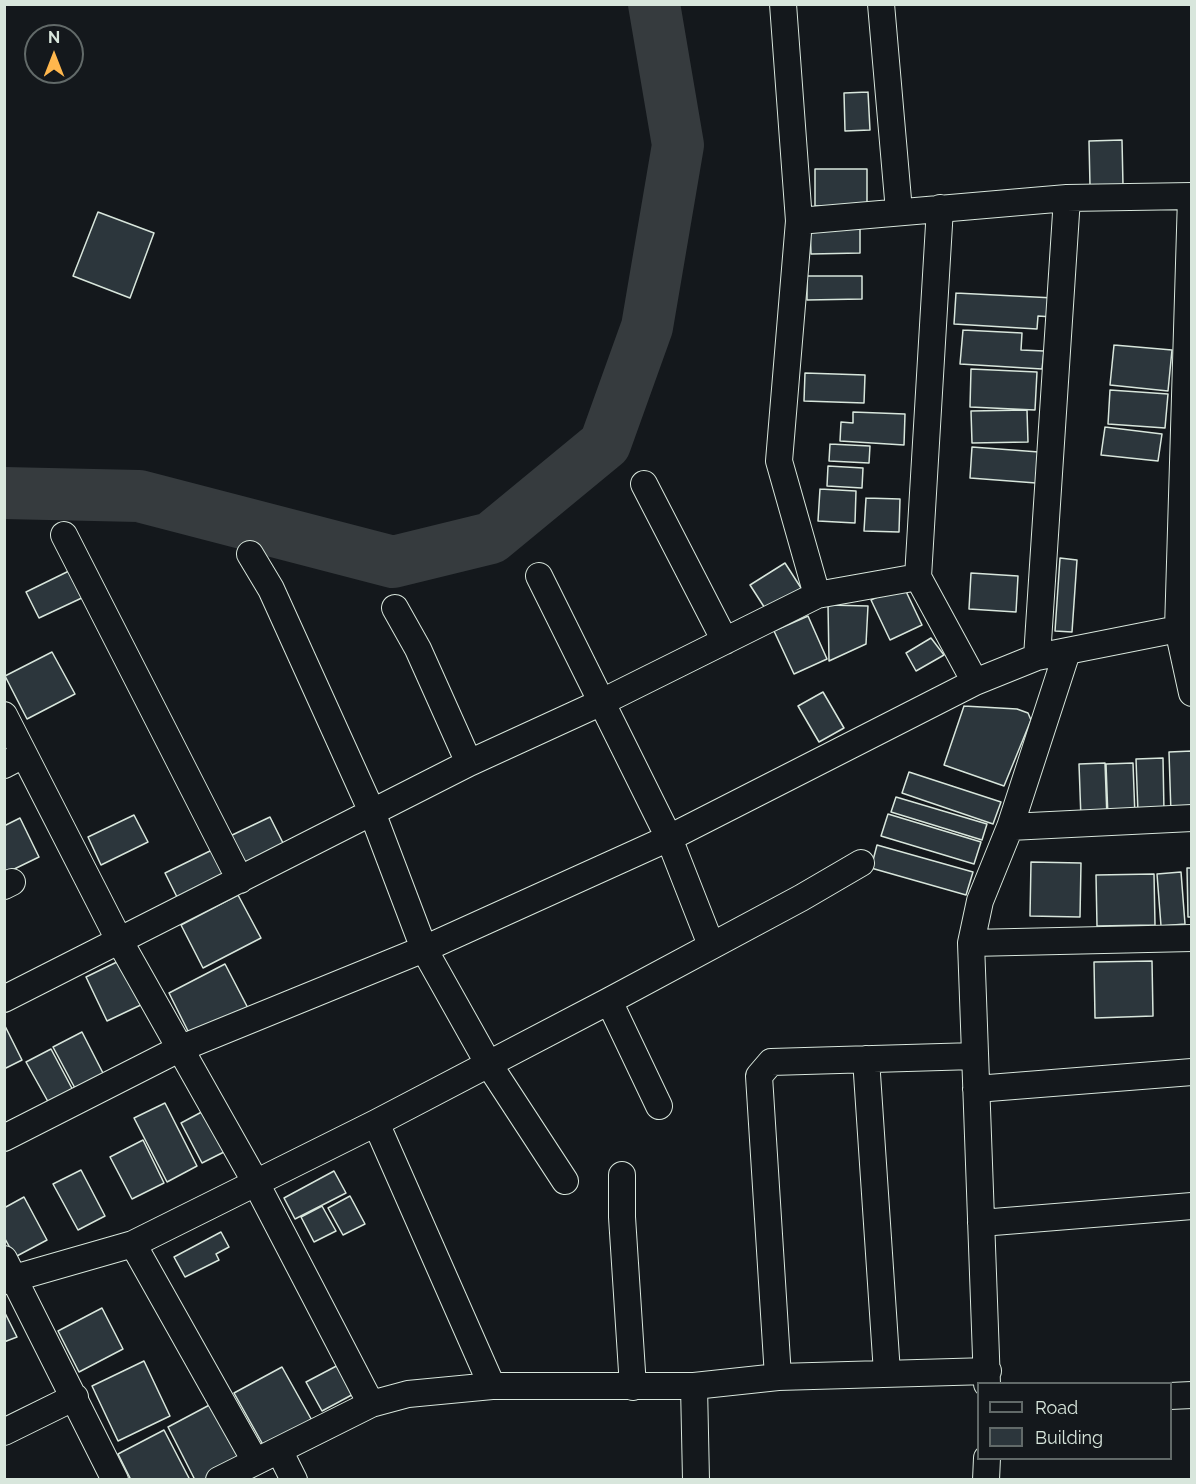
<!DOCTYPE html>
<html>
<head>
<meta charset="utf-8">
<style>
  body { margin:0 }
  #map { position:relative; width:1196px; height:1484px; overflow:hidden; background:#14181c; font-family:Raleway,sans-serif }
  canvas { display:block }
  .frame { position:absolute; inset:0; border:6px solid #d8e6dc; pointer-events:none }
  .legend { position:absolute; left:977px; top:1382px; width:195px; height:78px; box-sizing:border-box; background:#14181c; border:2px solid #626a69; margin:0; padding:8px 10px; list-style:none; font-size:18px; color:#d8e6dc }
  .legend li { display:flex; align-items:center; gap:12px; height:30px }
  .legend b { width:30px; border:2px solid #626a69 }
  .north { position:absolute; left:24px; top:24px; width:60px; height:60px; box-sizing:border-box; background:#14181c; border:2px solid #626a69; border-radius:50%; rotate:0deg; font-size:16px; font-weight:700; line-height:24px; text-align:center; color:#d8e6dc }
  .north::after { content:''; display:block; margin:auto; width:21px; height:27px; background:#ffb74d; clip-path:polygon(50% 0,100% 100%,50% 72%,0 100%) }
</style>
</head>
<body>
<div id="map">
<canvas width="1196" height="1484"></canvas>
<div class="frame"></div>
<ul class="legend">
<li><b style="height:8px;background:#14181c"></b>Road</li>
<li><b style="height:16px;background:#2c363c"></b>Building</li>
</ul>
<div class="north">N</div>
</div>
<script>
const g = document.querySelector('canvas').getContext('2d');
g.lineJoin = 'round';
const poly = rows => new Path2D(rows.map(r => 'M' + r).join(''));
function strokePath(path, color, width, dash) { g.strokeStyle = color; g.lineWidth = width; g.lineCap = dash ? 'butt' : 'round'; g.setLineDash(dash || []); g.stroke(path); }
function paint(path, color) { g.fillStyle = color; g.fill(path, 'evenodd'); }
strokePath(poly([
  [4,493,139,496,393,562,491,538,605,444,647,327,678,145,654,4]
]), '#363b3e', 52);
const building = poly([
  [868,92,870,130,845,131,844,93,868,92],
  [1122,140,1123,186,1090,186,1089,141,1122,140],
  [815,169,867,169,867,206,815,206,815,169],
  [98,212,154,233,130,298,73,276,98,212],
  [860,225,860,253,811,254,810,226,860,225],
  [807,276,862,276,862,299,807,300,807,276],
  [956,293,1054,298,1053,317,1038,316,1037,329,954,324,956,293],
  [963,330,1022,333,1021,350,1044,351,1042,369,960,364,963,330],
  [1114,345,1172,350,1168,391,1110,385,1114,345],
  [971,369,1037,372,1035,410,970,407,971,369],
  [805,373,865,375,864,403,804,401,805,373],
  [1110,390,1168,394,1165,428,1108,424,1110,390],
  [1027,410,1028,442,972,443,971,411,1027,410],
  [853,412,905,414,904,445,840,441,841,422,853,423,853,412],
  [1105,427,1162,434,1158,461,1101,455,1105,427],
  [830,444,870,446,869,463,829,461,830,444],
  [972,447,1039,452,1036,483,970,478,972,447],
  [828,466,863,468,862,488,827,486,828,466],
  [820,489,856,491,855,523,818,521,820,489],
  [866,498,900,499,899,532,864,531,866,498],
  [1060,558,1077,560,1072,632,1055,631,1060,558],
  [785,563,803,591,768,613,750,585,785,563],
  [73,569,86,596,39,618,26,592,73,569],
  [971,573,1018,576,1016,612,969,609,971,573],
  [903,585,922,625,890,640,871,600,903,585],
  [828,605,868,606,866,644,829,661,828,605],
  [808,616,827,659,794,674,774,631,808,616],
  [931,638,944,655,916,671,906,653,931,638],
  [52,652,75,694,27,719,5,676,52,652],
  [823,692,844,728,819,742,798,706,823,692],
  [964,706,1017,709,1028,713,1031,720,1004,786,944,765,964,706],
  [1192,751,1192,814,1171,814,1169,752,1192,751],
  [1163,758,1164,812,1138,813,1136,759,1163,758],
  [1105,763,1107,818,1081,819,1079,764,1105,763],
  [1133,763,1135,817,1108,818,1106,764,1133,763],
  [909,772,1001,802,993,824,902,793,909,772],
  [896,797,987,824,982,840,891,812,896,797],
  [888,814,981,842,974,864,881,836,888,814],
  [134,815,148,842,101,865,88,837,134,815],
  [270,817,287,851,245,871,228,837,270,817],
  [20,818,39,857,4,874,4,826,20,818],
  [877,845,973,872,966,895,871,868,877,845],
  [212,850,227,881,180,903,165,873,212,850],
  [1031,862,1081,863,1080,917,1030,916,1031,862],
  [1187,868,1192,868,1192,917,1188,917,1187,868],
  [1181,872,1185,924,1161,926,1157,874,1181,872],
  [1154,874,1155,925,1097,926,1096,875,1154,874],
  [238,895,261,938,203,968,181,925,238,895],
  [123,959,145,1003,107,1021,86,977,123,959],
  [1152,961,1153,1016,1095,1018,1094,962,1152,961],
  [225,964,250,1012,193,1041,169,993,225,964],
  [4,1024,22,1060,4,1069,4,1024],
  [82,1032,105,1077,77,1092,53,1047,82,1032],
  [51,1049,75,1094,51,1107,26,1062,51,1049],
  [165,1103,197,1166,167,1182,134,1118,165,1103],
  [211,1107,232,1148,202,1163,181,1123,211,1107],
  [143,1140,164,1183,132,1199,110,1157,143,1140],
  [81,1170,105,1216,78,1230,53,1184,81,1170],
  [334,1171,346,1193,295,1219,284,1198,334,1171],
  [350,1196,365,1224,343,1235,328,1208,350,1196],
  [24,1197,47,1240,15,1257,4,1237,4,1208,24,1197],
  [322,1206,336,1231,314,1242,301,1217,322,1206],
  [221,1232,229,1247,216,1254,219,1260,185,1277,174,1257,221,1232],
  [102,1308,123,1349,79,1372,58,1331,102,1308],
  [4,1311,17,1337,4,1342,4,1311],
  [144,1361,170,1416,118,1441,92,1386,144,1361],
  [346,1361,361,1390,322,1411,306,1382,346,1361],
  [282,1367,314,1424,266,1450,234,1393,282,1367],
  [217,1401,247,1459,206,1480,195,1480,168,1427,217,1401],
  [164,1430,190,1480,131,1480,118,1454,164,1430]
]);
paint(building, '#2c363c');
strokePath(building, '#d8e6dc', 1.5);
const street = poly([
  [783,4,799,221,779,461,817,595],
  [881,4,899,211],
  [1191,197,1178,629,1192,629],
  [1067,198,1037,657,1178,629,1192,693],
  [940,208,918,577,975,682],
  [799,221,1067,198,1192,196],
  [644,484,725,641],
  [64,535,240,880],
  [250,554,271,589,372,812,424,949,488,1063,565,1181],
  [539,576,669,838,711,945],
  [395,608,418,649,469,763],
  [4,715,119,940,256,1183,371,1404],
  [4,765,23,755],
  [1010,827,1192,818],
  [4,886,12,882],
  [971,943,1192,938],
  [4,999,469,763,602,702,817,595,918,577],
  [609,1001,659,1106],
  [866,1059,887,1373],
  [976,1089,1192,1072],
  [376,1123,492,1386],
  [4,1138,179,1049,424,949,669,838,975,682,1037,657],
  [622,1175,622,1217,633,1387],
  [981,1223,1192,1206],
  [133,1244,255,1461],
  [4,1259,115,1480],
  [4,1281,133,1244,376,1123,609,1001,801,898,861,863],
  [778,1377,759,1076,771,1062,975,1056],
  [987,1384,971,943,980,901,1010,827,1067,652],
  [694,1386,696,1480],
  [1170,1396,1192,1395],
  [4,1432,75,1397],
  [279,1450,294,1480],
  [219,1480,371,1404,408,1394,492,1386,694,1386,778,1377,988,1371],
  [986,1480,987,1458]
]);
strokePath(street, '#d8e6dc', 28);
strokePath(street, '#14181c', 26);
</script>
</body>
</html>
